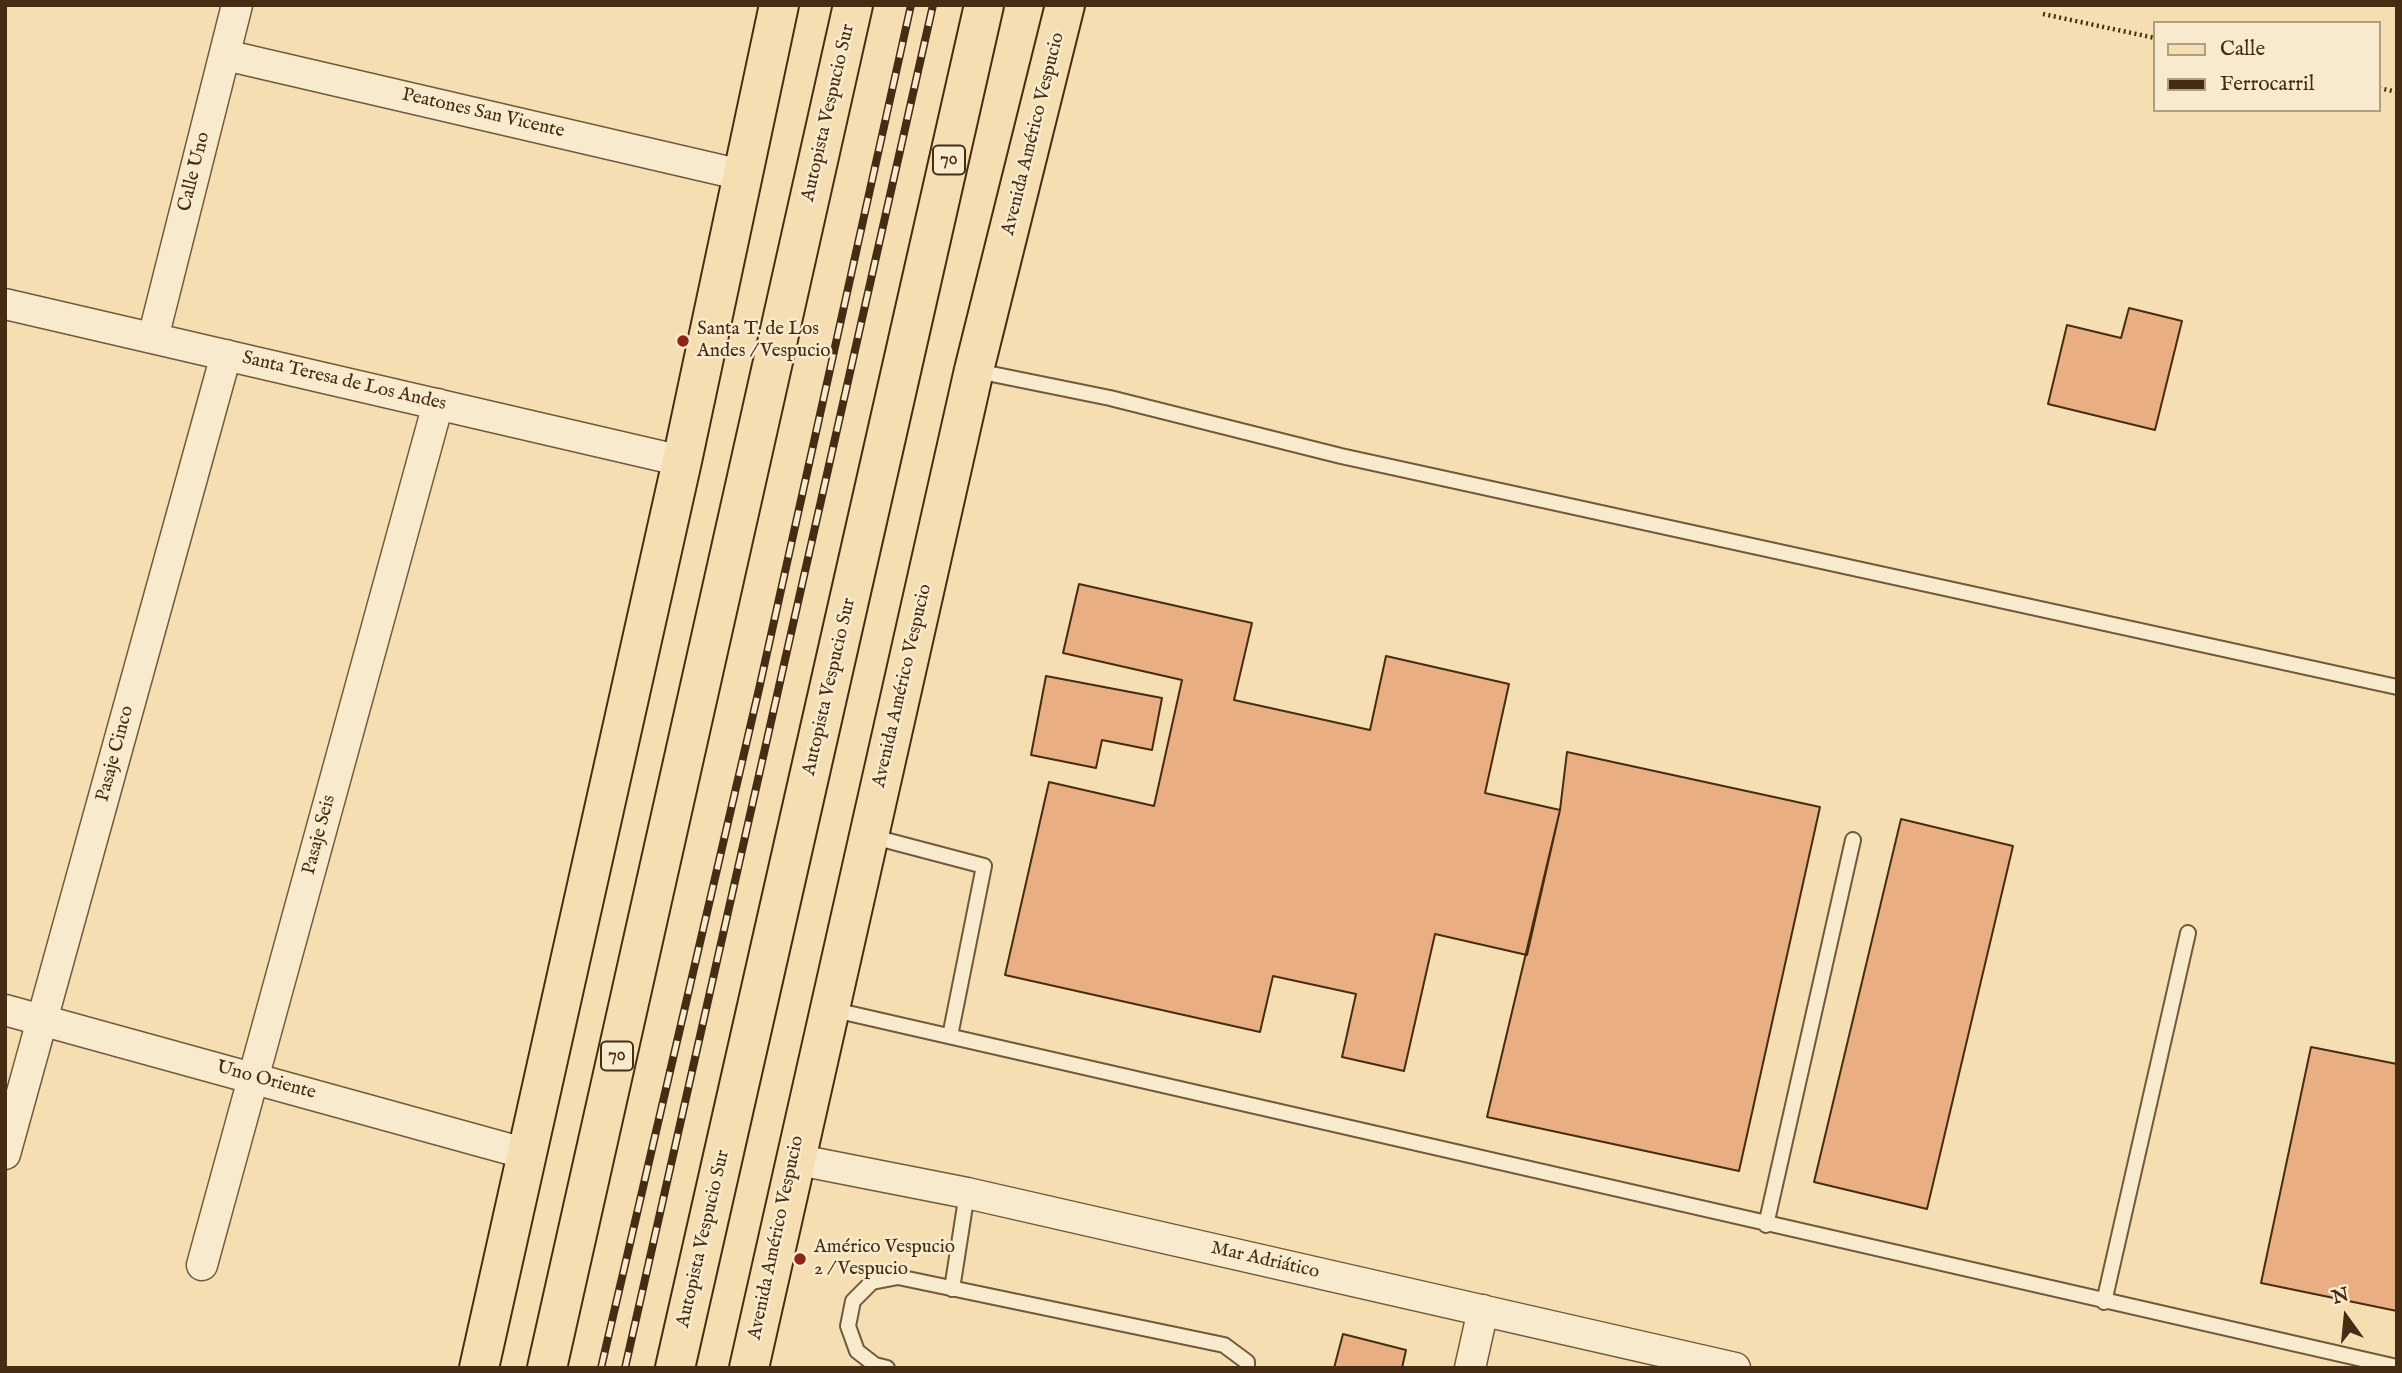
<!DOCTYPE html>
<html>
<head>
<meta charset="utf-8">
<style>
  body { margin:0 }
  #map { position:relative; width:2402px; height:1373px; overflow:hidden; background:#f5dfb2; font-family:"IM FELL English",serif }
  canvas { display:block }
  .frame { position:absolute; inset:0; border:7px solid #452c13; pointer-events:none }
  .legend { position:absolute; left:2153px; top:21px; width:228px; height:91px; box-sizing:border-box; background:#f8eacd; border:2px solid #b09e83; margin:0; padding:9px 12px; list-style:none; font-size:21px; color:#452c13 }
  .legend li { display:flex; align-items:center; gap:14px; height:35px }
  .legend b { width:35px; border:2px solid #b09e83 }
  .north { position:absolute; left:2311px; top:1282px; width:70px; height:70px; -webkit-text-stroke:5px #f8eacd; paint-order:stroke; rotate:345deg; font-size:19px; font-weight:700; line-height:28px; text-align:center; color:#452c13 }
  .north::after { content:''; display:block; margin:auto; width:24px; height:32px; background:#452c13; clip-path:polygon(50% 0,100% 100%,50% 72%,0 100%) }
</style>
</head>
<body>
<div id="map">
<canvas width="2402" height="1373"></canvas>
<div class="frame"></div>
<ul class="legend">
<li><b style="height:9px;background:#f5dfb2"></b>Calle</li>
<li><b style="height:9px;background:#452c13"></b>Ferrocarril</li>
</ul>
<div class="north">N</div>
</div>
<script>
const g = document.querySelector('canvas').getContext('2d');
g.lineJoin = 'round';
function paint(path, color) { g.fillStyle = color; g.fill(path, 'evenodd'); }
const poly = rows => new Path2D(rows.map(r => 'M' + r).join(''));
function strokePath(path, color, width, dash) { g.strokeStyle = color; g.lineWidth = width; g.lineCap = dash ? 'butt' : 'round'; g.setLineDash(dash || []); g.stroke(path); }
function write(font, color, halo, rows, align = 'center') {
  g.font = font + ' "IM FELL English",serif'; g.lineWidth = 5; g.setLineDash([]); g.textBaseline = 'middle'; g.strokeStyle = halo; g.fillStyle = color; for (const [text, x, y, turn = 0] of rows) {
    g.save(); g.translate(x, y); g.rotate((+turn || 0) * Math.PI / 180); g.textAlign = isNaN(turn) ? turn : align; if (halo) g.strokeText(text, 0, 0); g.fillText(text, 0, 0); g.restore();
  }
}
const building = poly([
  [2129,308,2182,321,2155,430,2048,404,2067,325,2121,338,2129,308],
  [1079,584,1252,623,1234,700,1370,730,1386,656,1509,684,1485,793,1560,810,1527,955,1435,934,1404,1071,1342,1057,1356,994,1273,976,1260,1032,1005,975,1049,782,1154,806,1182,680,1063,653,1079,584],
  [1046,676,1162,698,1152,750,1102,740,1096,768,1031,755,1046,676],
  [1567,752,1820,807,1739,1171,1487,1117,1560,810,1567,752],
  [1901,819,2013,846,1927,1209,1814,1182,1901,819],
  [2311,1047,2397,1064,2397,1311,2261,1283,2311,1047],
  [1343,1334,1406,1350,1402,1368,1334,1368,1343,1334]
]);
paint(building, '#e9ae81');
strokePath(building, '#452c13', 2);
const service = poly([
  [977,371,1110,398,1341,456,2397,687],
  [870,836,984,866,950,1036],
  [830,1009,2397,1367],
  [1766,1225,1853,840],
  [952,1289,967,1193],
  [2104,1302,2188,933],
  [887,1368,875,1365,857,1351,848,1326,853,1301,872,1282,898,1277,1224,1345,1247,1362,1247,1368]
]);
const minor = poly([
  [225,55,742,175],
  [5,304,682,461],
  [153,338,237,5],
  [5,1010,527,1154],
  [5,1154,226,355],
  [794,1159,967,1193,1735,1368],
  [202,1265,438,404],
  [1470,1368,1483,1310]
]);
const primary = poly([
  [479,1368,682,461,779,5],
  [749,1368,974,370,1065,5]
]);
const motorway = poly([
  [547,1368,853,5],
  [675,1368,984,5]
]);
strokePath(service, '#71593b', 18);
strokePath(minor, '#71593b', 33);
strokePath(primary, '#452c13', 42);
strokePath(motorway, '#452c13', 42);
strokePath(poly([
  [2043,14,2155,38],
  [2379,88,2397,92]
]), '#452c13', 4.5, [2, 3.5]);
strokePath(service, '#f8eacd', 14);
strokePath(minor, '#f8eacd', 30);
strokePath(primary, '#f5dfb2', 38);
strokePath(motorway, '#f5dfb2', 38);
const rail = poly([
  [601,1368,759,689,911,5],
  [625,1368,933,5]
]);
strokePath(rail, '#452c13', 8);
strokePath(rail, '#f8eacd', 5, [16]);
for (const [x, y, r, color] of [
  [683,341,7,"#8f2418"],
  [800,1259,7,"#8f2418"]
]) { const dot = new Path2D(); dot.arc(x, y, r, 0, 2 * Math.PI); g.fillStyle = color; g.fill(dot); strokePath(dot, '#f8eacd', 2.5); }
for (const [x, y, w] of [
  [949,160,32],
  [617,1056,32]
]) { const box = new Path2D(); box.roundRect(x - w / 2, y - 14.5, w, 29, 5); g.fillStyle = '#f8eacd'; g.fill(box); strokePath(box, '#452c13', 2); }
write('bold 18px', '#452c13', null, [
  ["70",949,160],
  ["70",617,1056]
]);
write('19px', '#452c13', '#f8eacd', [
  ["Autopista Vespucio Sur",829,113,-77],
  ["Peatones San Vicente",483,114,13],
  ["Avenida Américo Vespucio",1034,134,-76],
  ["Calle Uno",195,172,-76],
  ["Santa Teresa de Los Andes",344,382,13],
  ["Avenida Américo Vespucio",903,686,-77],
  ["Autopista Vespucio Sur",830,687,-77],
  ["Pasaje Cinco",116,754,-75],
  ["Pasaje Seis",320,835,-75],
  ["Uno Oriente",266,1081,15],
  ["Avenida Américo Vespucio",777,1238,-78],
  ["Autopista Vespucio Sur",704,1239,-77],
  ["Mar Adriático",1265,1261,13]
]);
write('19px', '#452c13', '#f8eacd', [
  ["Santa T. de Los",697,330],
  ["Andes / Vespucio",697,352],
  ["Américo Vespucio",814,1248],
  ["2 / Vespucio",814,1270]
], 'left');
</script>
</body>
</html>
